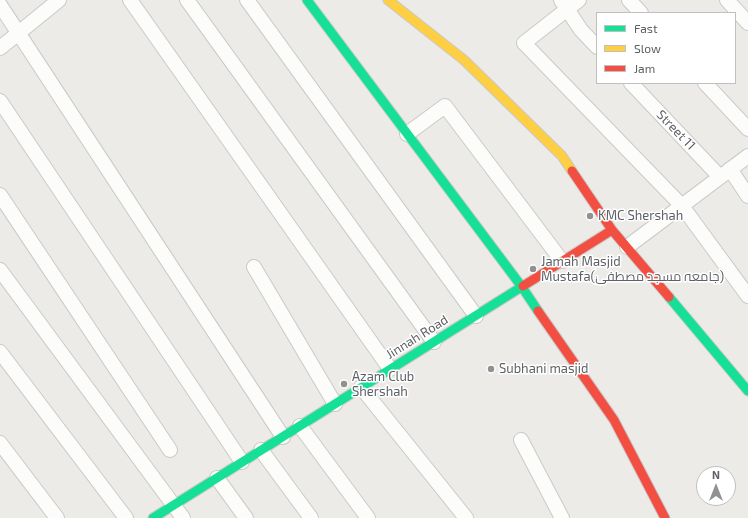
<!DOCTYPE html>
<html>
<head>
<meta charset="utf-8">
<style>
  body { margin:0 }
  #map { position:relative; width:748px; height:518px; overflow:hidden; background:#edebe7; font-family:"Exo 2",sans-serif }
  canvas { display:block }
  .legend { position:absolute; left:596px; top:12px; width:140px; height:72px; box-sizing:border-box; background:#fff; border:1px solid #bec0c1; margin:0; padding:5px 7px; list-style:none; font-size:12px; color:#5d6165 }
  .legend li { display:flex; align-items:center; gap:8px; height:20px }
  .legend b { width:20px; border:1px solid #bec0c1 }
  .north { position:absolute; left:696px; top:466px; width:40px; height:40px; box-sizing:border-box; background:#fff; border:1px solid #bec0c1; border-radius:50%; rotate:0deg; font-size:11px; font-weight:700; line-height:16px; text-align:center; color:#5d6165 }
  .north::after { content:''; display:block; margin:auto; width:14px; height:18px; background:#8f9192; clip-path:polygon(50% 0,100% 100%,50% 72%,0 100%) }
</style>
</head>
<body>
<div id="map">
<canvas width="748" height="518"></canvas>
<ul class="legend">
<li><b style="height:5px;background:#16e098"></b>Fast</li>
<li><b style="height:5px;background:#ffcf43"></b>Slow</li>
<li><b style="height:5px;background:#f24e42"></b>Jam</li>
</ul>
<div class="north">N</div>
</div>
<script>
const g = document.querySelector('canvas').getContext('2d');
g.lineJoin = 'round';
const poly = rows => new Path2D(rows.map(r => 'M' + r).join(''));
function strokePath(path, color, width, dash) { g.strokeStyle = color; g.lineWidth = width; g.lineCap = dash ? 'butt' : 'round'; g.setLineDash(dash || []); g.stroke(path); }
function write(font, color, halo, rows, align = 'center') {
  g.font = font + ' "Exo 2",Cairo,sans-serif'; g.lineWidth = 3; g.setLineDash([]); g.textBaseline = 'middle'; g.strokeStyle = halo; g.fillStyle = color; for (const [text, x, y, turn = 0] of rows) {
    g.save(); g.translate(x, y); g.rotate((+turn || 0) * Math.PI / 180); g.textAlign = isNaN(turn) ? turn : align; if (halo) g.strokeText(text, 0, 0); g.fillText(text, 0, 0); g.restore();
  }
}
const street = poly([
  [130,0,390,369],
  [187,0,434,342],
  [247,0,476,316],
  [561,0,581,30,597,47],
  [579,0,524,43,682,206,748,296],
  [629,0,641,13],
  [727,0,748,23],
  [0,5,283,437],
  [0,48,59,0],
  [631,83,720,177],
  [705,83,748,129],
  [0,101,242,462],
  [407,134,445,106,562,261],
  [730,169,748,196],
  [0,195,170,450],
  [627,247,748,156],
  [254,267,335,404],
  [0,270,183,518],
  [0,352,126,518],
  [361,387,466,518],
  [300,426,368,518],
  [521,440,562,518],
  [0,443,57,518],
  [261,450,311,518],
  [217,478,246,518]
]);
const fast = poly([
  [307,0,522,287,538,311],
  [669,297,748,391],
  [153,518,523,286]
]);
const slow = poly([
  [388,0,464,60,562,156,572,171]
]);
const jam = poly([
  [572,171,612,230,669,297],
  [523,286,612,230],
  [538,311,614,420,665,518]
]);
strokePath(street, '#c9cac9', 16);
strokePath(fast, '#c9c9c9', 11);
strokePath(slow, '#c9c9c9', 11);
strokePath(jam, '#c9c9c9', 11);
strokePath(street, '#fcfcfb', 14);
strokePath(fast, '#16e098', 9);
strokePath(slow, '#ffcf43', 9);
strokePath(jam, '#f24e42', 9);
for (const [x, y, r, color] of [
  [590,216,4,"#8f9192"],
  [533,269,4,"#8f9192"],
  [491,369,4,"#8f9192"],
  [344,384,4,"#8f9192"]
]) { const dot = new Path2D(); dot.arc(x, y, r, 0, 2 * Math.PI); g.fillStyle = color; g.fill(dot); strokePath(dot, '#fff', 1.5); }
write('13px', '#5d6165', '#fff', [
  ["Street 11",676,130,46],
  ["Jinnah Road",417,337,-32]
]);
write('13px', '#5d6165', '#fff', [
  ["KMC Shershah",598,216],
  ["Jamah Masjid",541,262],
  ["Mustafa(جامعہ مسجد مصطفیٰ)",541,277],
  ["Subhani masjid",499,369],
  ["Azam Club",352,377],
  ["Shershah",352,392]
], 'left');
</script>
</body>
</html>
